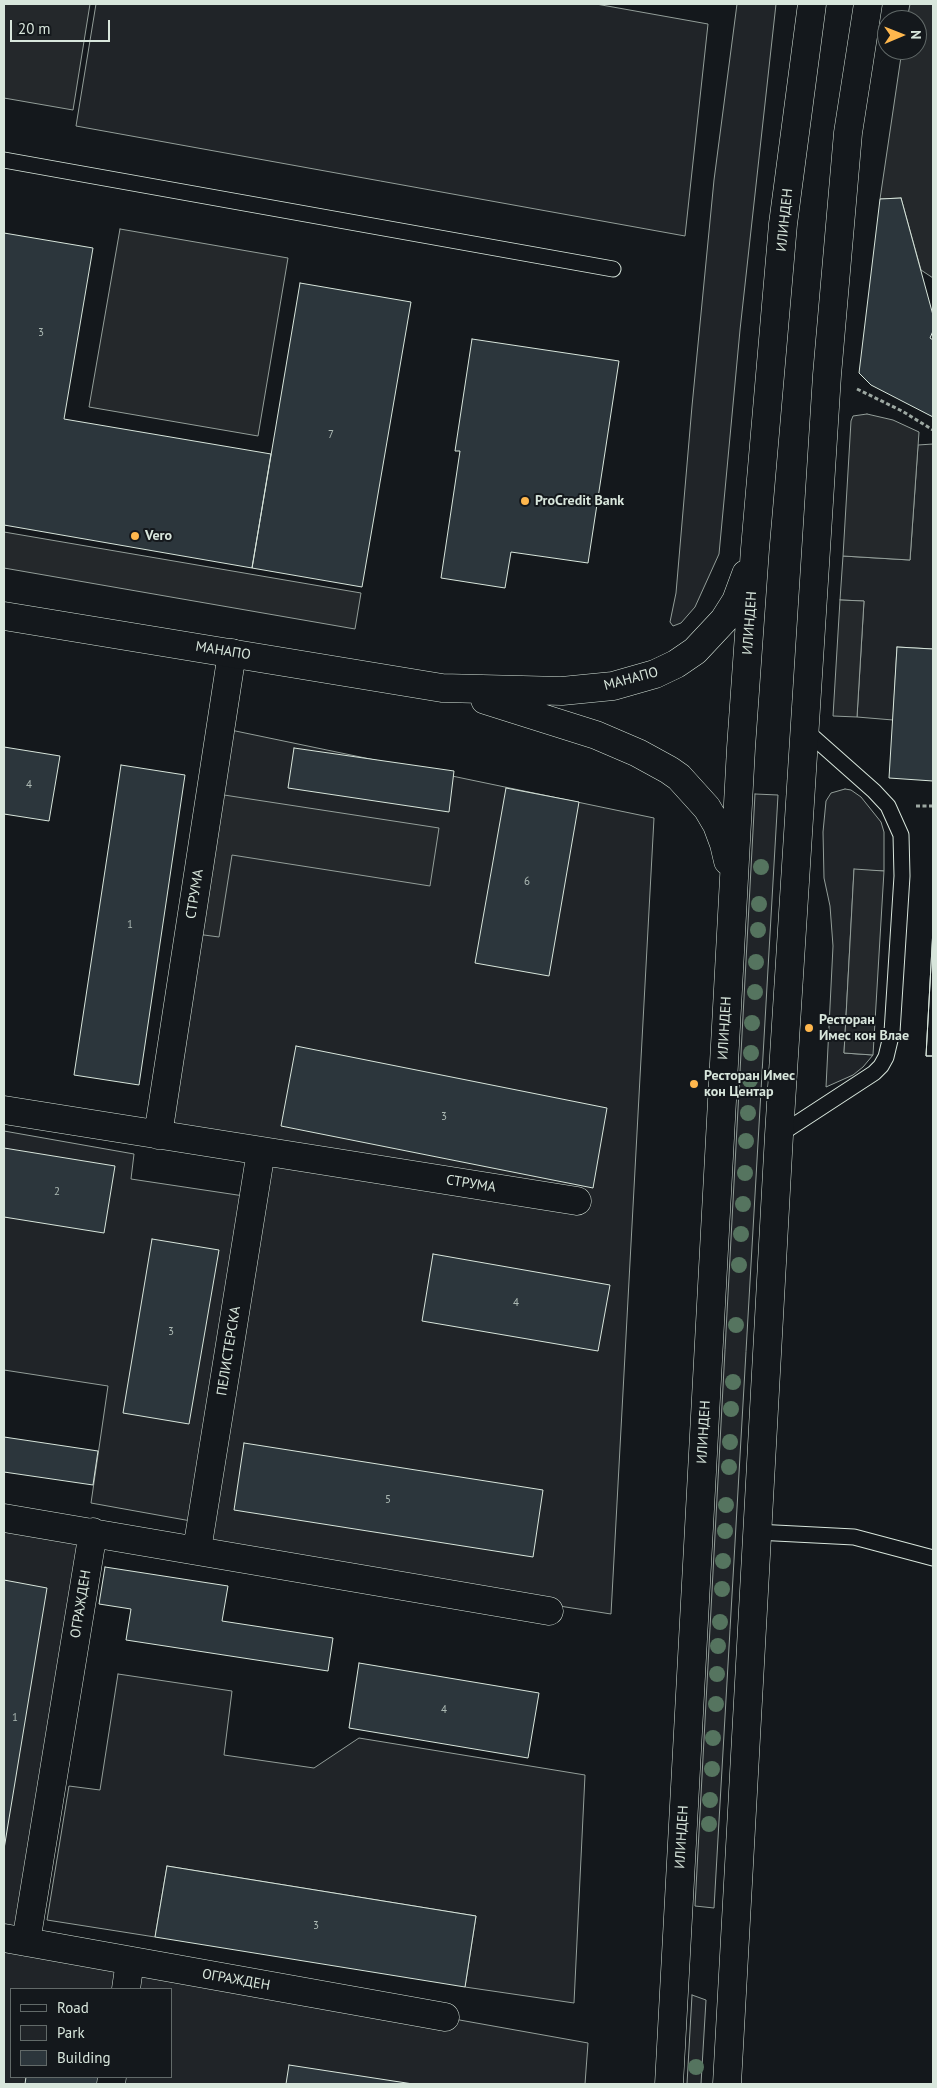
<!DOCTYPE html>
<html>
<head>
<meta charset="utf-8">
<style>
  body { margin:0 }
  #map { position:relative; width:937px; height:2088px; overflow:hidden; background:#14181c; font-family:"PT Sans",sans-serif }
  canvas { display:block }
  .frame { position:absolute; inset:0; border:5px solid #d8e6dc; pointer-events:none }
  .legend { position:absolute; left:10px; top:1988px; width:162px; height:90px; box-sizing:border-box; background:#14181c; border:1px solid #626a69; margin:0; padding:6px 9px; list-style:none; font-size:15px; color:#d8e6dc }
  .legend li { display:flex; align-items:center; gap:10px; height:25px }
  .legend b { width:25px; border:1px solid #626a69 }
  .north { position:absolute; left:877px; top:10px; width:50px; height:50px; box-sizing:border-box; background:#14181c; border:1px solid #626a69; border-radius:50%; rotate:89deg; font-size:14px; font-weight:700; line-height:20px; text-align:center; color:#d8e6dc }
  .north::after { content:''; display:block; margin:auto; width:18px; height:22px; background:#ffb74d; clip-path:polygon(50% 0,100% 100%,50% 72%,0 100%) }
  .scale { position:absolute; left:10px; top:20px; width:100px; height:22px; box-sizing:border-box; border:2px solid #d8e6dc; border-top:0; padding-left:6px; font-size:15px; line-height:18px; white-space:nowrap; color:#d8e6dc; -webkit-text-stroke:4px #14181c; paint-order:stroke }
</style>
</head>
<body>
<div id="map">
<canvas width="937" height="2088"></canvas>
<div class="frame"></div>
<ul class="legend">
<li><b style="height:6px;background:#14181c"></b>Road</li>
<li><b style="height:14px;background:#202428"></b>Park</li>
<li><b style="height:14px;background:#2c363c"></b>Building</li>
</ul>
<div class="north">N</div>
<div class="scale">20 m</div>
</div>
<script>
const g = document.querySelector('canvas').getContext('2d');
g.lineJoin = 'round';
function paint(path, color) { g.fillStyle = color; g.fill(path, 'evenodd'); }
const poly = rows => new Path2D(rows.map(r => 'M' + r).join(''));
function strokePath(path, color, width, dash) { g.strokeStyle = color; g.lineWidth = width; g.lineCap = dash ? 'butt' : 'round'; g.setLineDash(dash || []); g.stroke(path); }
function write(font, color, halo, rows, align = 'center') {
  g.font = font + ' "PT Sans",sans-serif'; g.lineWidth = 4; g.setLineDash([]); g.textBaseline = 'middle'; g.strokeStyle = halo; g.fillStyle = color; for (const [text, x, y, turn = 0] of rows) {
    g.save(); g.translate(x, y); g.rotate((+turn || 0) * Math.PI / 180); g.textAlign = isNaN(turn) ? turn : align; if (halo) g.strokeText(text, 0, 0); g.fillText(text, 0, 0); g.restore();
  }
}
const green = poly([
  [96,4,596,4,708,24,685,236,76,126,96,4],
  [737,4,776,4,740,330,719,554,695,607,681,623,673,626,670,622,676,593,692,406,714,180,737,4],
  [933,444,933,649,897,647,893,720,857,717,864,601,840,600,843,556,910,560,918,445,933,444],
  [221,728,654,818,611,1614,197,1550,261,1151,158,1135,221,728],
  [845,789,851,790,861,797,881,822,884,832,884,871,854,870,844,1053,873,1055,863,1067,853,1075,826,1087,833,946,830,906,824,878,823,832,826,801,831,793,845,789],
  [755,794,778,795,714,1908,695,1906,755,794],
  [4,1131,134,1154,131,1179,244,1196,191,1521,91,1503,108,1386,4,1370,4,1131],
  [4,1518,93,1532,26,1942,4,1938,4,1518],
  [118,1674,232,1691,224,1755,314,1768,359,1738,585,1775,574,2003,465,1987,476,1916,167,1866,155,1937,47,1920,69,1786,100,1790,118,1674],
  [4,1941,130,1961,588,2043,585,2084,4,2084,4,1941],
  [11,1989,171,1989,171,2077,11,2077,11,1989],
  [692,1995,706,2000,701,2084,687,2084,692,1995]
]);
paint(green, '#202428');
strokePath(green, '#939e99', 1);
const parking = poly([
  [4,4,90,4,73,110,4,98,4,4],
  [910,4,933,4,933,278,921,270,901,198,880,199,902,50,917,50,917,20,907,20,910,4],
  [120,229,288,258,258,436,89,407,120,229],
  [867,414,893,420,919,432,910,560,843,556,851,421,853,416,867,414],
  [4,532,361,593,355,629,4,568,4,532],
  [840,600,864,601,857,717,833,716,840,600],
  [211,793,439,828,430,886,232,855,219,937,189,933,211,793],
  [854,869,884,871,873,1055,844,1053,854,869]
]);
paint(parking, '#24282b');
strokePath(parking, '#939e99', 1);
const building = poly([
  [901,198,933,315,933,331,930,338,933,340,933,417,871,385,859,373,880,199,901,198],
  [4,233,93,248,64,419,271,454,252,568,4,525,4,233],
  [300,283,411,302,362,587,252,568,300,283],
  [472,339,619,361,588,563,511,552,505,588,441,578,460,451,455,451,472,339],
  [897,647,933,649,933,781,889,778,897,647],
  [4,747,60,756,49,821,4,814,4,747],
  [294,748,454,771,449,812,288,788,294,748],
  [121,765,185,775,139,1085,74,1075,121,765],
  [506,788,579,802,549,976,475,963,506,788],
  [933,929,933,1056,926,1056,933,929],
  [933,929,933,1056,926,1056,933,929],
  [296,1046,607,1108,593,1188,281,1126,296,1046],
  [4,1148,115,1166,104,1233,4,1217,4,1148],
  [152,1239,219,1250,189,1424,123,1413,152,1239],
  [433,1254,610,1285,598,1351,422,1321,433,1254],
  [4,1437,98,1451,93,1485,4,1472,4,1437],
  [244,1443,543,1490,533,1557,234,1510,244,1443],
  [105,1567,228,1586,222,1621,333,1638,328,1671,126,1640,131,1609,99,1604,105,1567],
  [4,1580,47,1588,4,1849,4,1580],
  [359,1663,539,1693,528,1758,349,1728,359,1663],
  [167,1866,476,1916,465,1987,155,1937,167,1866],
  [289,2065,413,2084,286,2084,289,2065],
  [26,2077,101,2077,100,2084,25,2084,26,2077]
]);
paint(building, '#2c363c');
strokePath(building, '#d8e6dc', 1);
const lane = poly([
  [4,160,613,269],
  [779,1135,874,1073,881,1066,886,1057,892,1032,902,876,901,835,888,806,874,791,804,729],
  [756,1532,854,1537,933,1558]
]);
const street = poly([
  [4,1110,577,1201],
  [158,1135,232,653],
  [4,1518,549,1611],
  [197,1550,261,1151],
  [4,1938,445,2017],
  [26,1942,93,1532],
  [126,1989,130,1961],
  [111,2084,112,2077]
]);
const secondary = poly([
  [4,616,442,688,562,691,613,686,655,674,676,664,695,651,724,620,736,601,746,574],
  [485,700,596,735,638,753,669,770,679,777,707,808,717,825,724,844,728,861],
  [669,2084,741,748,755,549,783,224,812,4],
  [727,2084,779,1135,827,375,848,133,868,4]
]);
strokePath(lane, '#d8e6dc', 17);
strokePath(street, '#d8e6dc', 29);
strokePath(secondary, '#d8e6dc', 29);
strokePath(poly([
  [857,389,902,411,933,430],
  [916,806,933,806]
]), '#9da8a2', 3, [4, 2.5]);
strokePath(lane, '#14181c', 15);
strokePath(street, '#14181c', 28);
strokePath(secondary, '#14181c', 28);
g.fillStyle = '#55745f';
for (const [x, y] of [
  [761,867],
  [759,904],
  [758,930],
  [756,962],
  [755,992],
  [752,1023],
  [751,1053],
  [750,1080],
  [748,1113],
  [746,1141],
  [745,1173],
  [743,1204],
  [741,1234],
  [739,1265],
  [736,1325],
  [733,1382],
  [731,1409],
  [730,1442],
  [729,1467],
  [726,1505],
  [725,1531],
  [723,1561],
  [722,1589],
  [720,1622],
  [718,1646],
  [717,1674],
  [716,1704],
  [713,1738],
  [712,1769],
  [710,1800],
  [709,1824],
  [696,2067]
]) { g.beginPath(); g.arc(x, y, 8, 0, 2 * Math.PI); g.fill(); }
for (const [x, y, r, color] of [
  [525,501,5,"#ffb74d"],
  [135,536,5,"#ffb74d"],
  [809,1028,5,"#ffb74d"],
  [694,1084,5,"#ffb74d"]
]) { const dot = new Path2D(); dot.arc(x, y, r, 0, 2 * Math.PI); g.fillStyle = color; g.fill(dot); strokePath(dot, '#14181c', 2); }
write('11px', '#adbab4', null, [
  ["3",41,333],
  ["7",331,435],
  ["4",29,785],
  ["6",527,882],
  ["1",130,925],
  ["3",444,1117],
  ["2",57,1192],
  ["4",516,1303],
  ["3",171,1332],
  ["5",388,1500],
  ["4",444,1710],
  ["1",15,1718],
  ["3",316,1926]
]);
write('14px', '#d8e6dc', '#14181c', [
  ["ИЛИНДЕН",785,220,-84],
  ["ИЛИНДЕН",750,623,-86],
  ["МАНАПО",223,651,9],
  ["МАНАПО",631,679,-15],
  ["СТРУМА",195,894,-81],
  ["ИЛИНДЕН",725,1028,-87],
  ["СТРУМА",471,1184,9],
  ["ПЕЛИСТЕРСКА",229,1351,-81],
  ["ИЛИНДЕН",704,1432,-87],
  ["ОГРАЖДЕН",81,1604,-81],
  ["ИЛИНДЕН",682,1837,-87],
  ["ОГРАЖДЕН",236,1980,10]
]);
write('bold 14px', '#d8e6dc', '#14181c', [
  ["ProCredit Bank",535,501],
  ["Vero",145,536],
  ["Ресторан",819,1020],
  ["Имес кон Влае",819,1036],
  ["Ресторан Имес",704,1076],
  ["кон Центар",704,1092]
], 'left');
</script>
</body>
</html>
